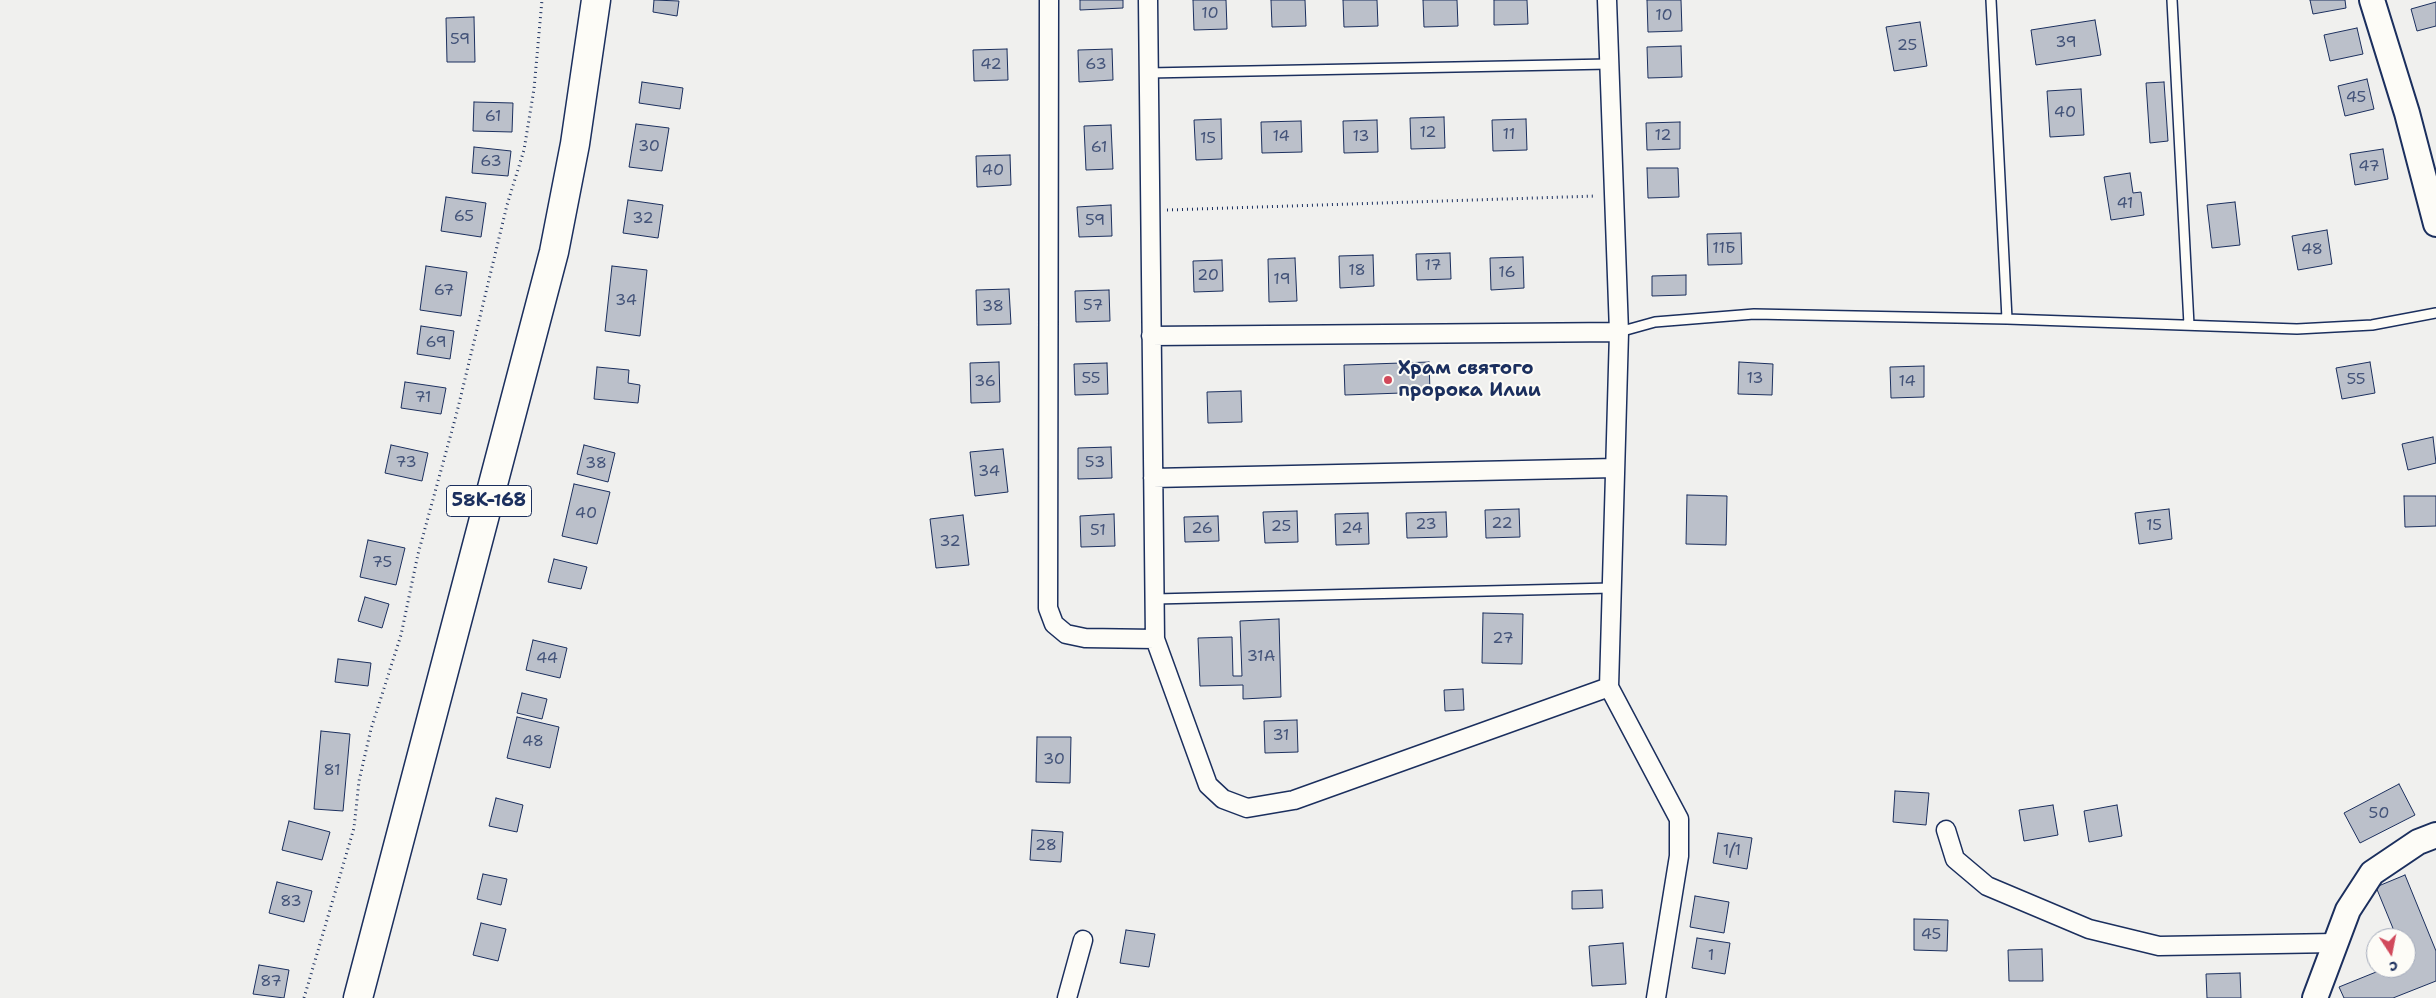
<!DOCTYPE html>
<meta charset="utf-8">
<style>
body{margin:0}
#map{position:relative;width:2436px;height:998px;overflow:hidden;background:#f0f0ee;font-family:"Shantell Sans",sans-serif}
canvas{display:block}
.north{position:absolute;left:2366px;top:928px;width:50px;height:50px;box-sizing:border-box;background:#fdfcf7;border:1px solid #a3aaba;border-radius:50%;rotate:169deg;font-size:14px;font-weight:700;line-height:20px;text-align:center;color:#1b2f5e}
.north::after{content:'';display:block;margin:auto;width:18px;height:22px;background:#d1495b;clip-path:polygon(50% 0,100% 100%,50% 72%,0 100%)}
</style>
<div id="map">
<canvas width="2436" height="998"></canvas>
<div class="north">С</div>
</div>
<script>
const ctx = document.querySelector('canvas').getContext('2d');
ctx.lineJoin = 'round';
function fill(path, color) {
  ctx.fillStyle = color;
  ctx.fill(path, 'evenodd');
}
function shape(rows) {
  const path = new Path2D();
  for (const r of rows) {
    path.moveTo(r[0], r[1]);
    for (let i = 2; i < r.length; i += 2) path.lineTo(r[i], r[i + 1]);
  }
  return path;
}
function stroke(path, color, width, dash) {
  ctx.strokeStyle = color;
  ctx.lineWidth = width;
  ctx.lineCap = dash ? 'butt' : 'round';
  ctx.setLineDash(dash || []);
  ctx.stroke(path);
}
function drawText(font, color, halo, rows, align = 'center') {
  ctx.font = font + ' "Shantell Sans",sans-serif';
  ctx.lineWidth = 4;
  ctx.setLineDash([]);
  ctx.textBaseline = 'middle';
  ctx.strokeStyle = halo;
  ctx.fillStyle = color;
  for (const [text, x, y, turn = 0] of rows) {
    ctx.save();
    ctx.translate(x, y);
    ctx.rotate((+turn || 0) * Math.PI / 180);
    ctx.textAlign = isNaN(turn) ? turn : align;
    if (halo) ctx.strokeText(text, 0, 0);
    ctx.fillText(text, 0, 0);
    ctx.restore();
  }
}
const building = shape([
 [654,0,679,1,677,16,653,12,654,0],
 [1080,0,1123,0,1123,8,1080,10,1080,0],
 [1193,0,1226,0,1227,29,1194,30,1193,0],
 [1271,0,1305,0,1306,26,1272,27,1271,0],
 [1343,0,1377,0,1378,26,1344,27,1343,0],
 [1423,0,1457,0,1458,26,1424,27,1423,0],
 [1494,0,1527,0,1528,24,1494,25,1494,0],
 [1647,0,1681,0,1682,31,1648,32,1647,0],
 [2310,0,2345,0,2346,8,2313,14,2310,0],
 [2436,2,2436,26,2417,31,2411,9,2436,2],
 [474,17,475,62,447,62,446,18,474,17],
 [2095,20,2101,55,2036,65,2031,30,2095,20],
 [1920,22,1927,66,1894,71,1886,27,1920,22],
 [2357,28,2363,54,2330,61,2324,35,2357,28],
 [1681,46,1682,77,1648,78,1647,47,1681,46],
 [1007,49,1008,80,974,81,973,50,1007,49],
 [1112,49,1113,80,1079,82,1078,50,1112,49],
 [2367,79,2374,109,2345,116,2338,86,2367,79],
 [642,82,683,88,680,109,639,103,642,82],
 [2164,82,2168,141,2150,143,2146,83,2164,82],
 [2081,89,2084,135,2050,137,2047,91,2081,89],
 [474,102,513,103,512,132,473,131,474,102],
 [1444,117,1445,148,1411,149,1410,118,1444,117],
 [1221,119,1222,159,1196,160,1194,120,1221,119],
 [1526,119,1527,150,1493,151,1492,120,1526,119],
 [1377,120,1378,152,1344,153,1343,121,1377,120],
 [1301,121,1302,152,1262,153,1261,122,1301,121],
 [1680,122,1680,149,1647,150,1646,123,1680,122],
 [636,124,669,128,662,171,629,167,636,124],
 [1111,125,1113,169,1086,170,1084,126,1111,125],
 [474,147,511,151,508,176,472,173,474,147],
 [2383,149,2388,179,2355,185,2350,154,2383,149],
 [1010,155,1011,185,977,187,976,156,1010,155],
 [1647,168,1678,168,1679,197,1648,198,1647,168],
 [2130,173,2133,193,2141,192,2144,215,2111,220,2104,177,2130,173],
 [446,197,486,203,481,237,441,231,446,197],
 [628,200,663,205,658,238,623,233,628,200],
 [2235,202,2240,245,2212,248,2207,205,2235,202],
 [1111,205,1112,236,1079,237,1077,207,1111,205],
 [2327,230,2332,264,2298,270,2292,236,2327,230],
 [1741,233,1742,264,1708,265,1707,234,1741,233],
 [1450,253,1451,279,1417,280,1416,254,1450,253],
 [1373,255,1374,286,1340,288,1339,256,1373,255],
 [1523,257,1524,288,1491,290,1490,258,1523,257],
 [1295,258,1297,301,1269,302,1268,259,1295,258],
 [1222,260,1223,291,1194,292,1193,261,1222,260],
 [426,266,467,272,461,316,420,310,426,266],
 [612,266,647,270,640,336,605,331,612,266],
 [1686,275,1686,295,1652,296,1652,276,1686,275],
 [1009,289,1011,324,977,325,976,290,1009,289],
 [1109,290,1110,321,1076,322,1075,291,1109,290],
 [421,326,454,331,450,359,417,354,421,326],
 [999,362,1000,402,971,403,970,363,999,362],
 [1429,362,1430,392,1345,395,1344,365,1429,362],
 [1739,362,1773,364,1772,395,1738,394,1739,362],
 [2370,362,2375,393,2342,399,2336,368,2370,362],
 [1107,363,1108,394,1075,395,1074,364,1107,363],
 [1924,366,1924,397,1891,398,1890,367,1924,366],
 [597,367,629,370,628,383,640,385,638,403,594,399,597,367],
 [405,382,446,388,441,414,401,408,405,382],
 [1241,391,1242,422,1208,423,1207,392,1241,391],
 [2433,437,2436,463,2408,470,2402,444,2433,437],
 [391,445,428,453,422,481,385,473,391,445],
 [584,445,615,453,608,482,577,474,584,445],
 [1111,447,1112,478,1078,479,1078,448,1111,447],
 [1003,449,1008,492,975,496,970,452,1003,449],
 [574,484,610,492,597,544,562,536,574,484],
 [1687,495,1727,496,1726,545,1686,544,1687,495],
 [2404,496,2436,496,2436,526,2405,527,2404,496],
 [1519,509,1520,537,1486,538,1485,510,1519,509],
 [2169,509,2172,539,2139,544,2135,513,2169,509],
 [1297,511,1298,542,1265,543,1263,512,1297,511],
 [1446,512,1447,537,1407,538,1406,513,1446,512],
 [1368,513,1369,544,1336,545,1335,514,1368,513],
 [1114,514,1115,546,1081,547,1080,516,1114,514],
 [963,515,969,565,936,568,930,519,963,515],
 [1218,516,1219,541,1185,542,1184,517,1218,516],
 [368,540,405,548,396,585,360,577,368,540],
 [554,559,587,567,581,589,548,582,554,559],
 [365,597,389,604,382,628,358,621,365,597],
 [1483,613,1523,614,1522,664,1482,663,1483,613],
 [1279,619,1281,697,1243,699,1243,685,1200,686,1198,638,1232,637,1233,676,1242,676,1240,621,1279,619],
 [533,640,567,648,560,678,526,670,533,640],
 [338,659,371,663,368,686,335,682,338,659],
 [1463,689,1464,710,1445,711,1444,690,1463,689],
 [522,693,547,699,542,719,517,713,522,693],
 [517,717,559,727,550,768,507,758,517,717],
 [1297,720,1298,752,1265,753,1264,721,1297,720],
 [321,731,350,734,343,811,314,809,321,731],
 [1037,737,1071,737,1070,783,1036,782,1037,737],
 [2399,784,2415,815,2360,843,2344,813,2399,784],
 [1895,791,1929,793,1926,825,1893,822,1895,791],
 [496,798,523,805,517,832,489,826,496,798],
 [2053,805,2058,835,2024,841,2019,810,2053,805],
 [2117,805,2122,836,2089,842,2084,811,2117,805],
 [289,821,330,832,322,860,282,850,289,821],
 [1032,830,1063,832,1061,862,1030,860,1032,830],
 [1718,833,1752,838,1747,869,1713,863,1718,833],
 [483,874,507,879,501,905,477,899,483,874],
 [2405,875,2436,951,2436,981,2393,998,2344,998,2339,987,2386,968,2406,968,2406,938,2397,938,2376,887,2405,875],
 [277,882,312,891,304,922,269,913,277,882],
 [1602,890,1603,908,1572,909,1572,891,1602,890],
 [1695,896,1729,902,1724,933,1690,927,1695,896],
 [1914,919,1948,920,1947,951,1914,950,1914,919],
 [481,923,506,929,498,961,473,955,481,923],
 [1126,930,1155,934,1149,967,1120,963,1126,930],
 [1697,938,1730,943,1725,974,1692,968,1697,938],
 [1623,943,1626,984,1592,986,1589,946,1623,943],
 [2042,949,2043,981,2009,981,2008,950,2042,949],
 [259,965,289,970,284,998,253,994,259,965],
 [2240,973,2241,998,2207,998,2206,974,2240,973]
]);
const path = shape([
 [1167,210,1596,196],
 [304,998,354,828,359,781,371,729,401,635,418,554,457,412,507,205,524,150,534,89,542,0]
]);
const lane = shape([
 [1991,0,2007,319],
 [2172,0,2189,325],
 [1148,73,1609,64],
 [1619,332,1655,322,1754,314,2007,319,2297,329,2372,325,2436,313],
 [1155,599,1611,588]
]);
const street = shape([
 [1049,0,1048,608,1054,624,1066,634,1085,638,1155,639],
 [1148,0,1155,639,1208,785,1223,799,1247,808,1294,800,1609,687],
 [1607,0,1619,332,1609,687,1679,819,1679,856,1656,998],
 [1151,336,1619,332],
 [1153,478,1615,468],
 [1946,830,1955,859,1987,886,2089,929,2159,946,2335,943],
 [1067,998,1083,940]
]);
const secondary = shape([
 [2372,0,2407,113,2436,224],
 [2315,998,2348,910,2372,873,2418,842,2436,835]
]);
const primary = shape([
 [358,998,554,252,575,144,596,0]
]);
const markers = [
 [1388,380,5,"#d1495b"]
];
const numberNames = [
 ["10",1210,14],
 ["10",1664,16],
 ["59",460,40],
 ["39",2066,43],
 ["25",1907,46],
 ["42",991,65],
 ["63",1096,65],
 ["45",2356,98],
 ["40",2065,113],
 ["61",493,117],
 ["12",1428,133],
 ["11",1509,135],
 ["12",1663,136],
 ["14",1281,137],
 ["13",1361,137],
 ["15",1208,139],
 ["30",649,147],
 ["61",1099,148],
 ["63",491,162],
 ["47",2369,167],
 ["40",993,171],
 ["41",2125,204],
 ["65",464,217],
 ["32",643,219],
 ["59",1095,221],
 ["11Б",1724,249],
 ["48",2312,250],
 ["17",1433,266],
 ["18",1357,271],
 ["16",1507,273],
 ["20",1208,276],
 ["19",1282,280],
 ["67",444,291],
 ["34",626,301],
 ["57",1093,306],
 ["38",993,307],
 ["69",436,343],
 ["55",1091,379],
 ["13",1755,379],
 ["55",2356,380],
 ["36",985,382],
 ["14",1907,382],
 ["71",423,398],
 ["73",406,463],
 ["53",1095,463],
 ["38",596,464],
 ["34",989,472],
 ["40",586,514],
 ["22",1502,524],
 ["23",1426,525],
 ["15",2154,526],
 ["25",1281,527],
 ["26",1202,529],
 ["24",1352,529],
 ["51",1098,531],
 ["32",950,542],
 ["75",382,563],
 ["27",1503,639],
 ["31А",1261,657],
 ["44",547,659],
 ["31",1281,736],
 ["48",533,742],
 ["30",1054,760],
 ["81",332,771],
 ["50",2379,814],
 ["28",1046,846],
 ["1/1",1732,851],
 ["83",291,902],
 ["45",1931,935],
 ["1",1711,956],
 ["87",271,982]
];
const shields = [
 [489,501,85]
];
const shieldNames = [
 ["58К-168",489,501]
];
const poiNames = [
 ["Храм святого",1398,369],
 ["пророка Илии",1398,391]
];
fill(building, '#bbc0ca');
stroke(building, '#1b2f5e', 1);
stroke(lane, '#1b2f5e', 12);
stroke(street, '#1b2f5e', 21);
stroke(secondary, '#1b2f5e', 28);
stroke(primary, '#1b2f5e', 31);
stroke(path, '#1b2f5e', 3, [1, 4]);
stroke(lane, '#fdfcf7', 9);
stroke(street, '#fdfcf7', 18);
stroke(secondary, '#fdfcf7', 24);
stroke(primary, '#fdfcf7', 28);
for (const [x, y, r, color] of markers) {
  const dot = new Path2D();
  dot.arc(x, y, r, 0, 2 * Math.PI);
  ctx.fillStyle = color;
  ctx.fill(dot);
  stroke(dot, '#fdfcf7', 2);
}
drawText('16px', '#435379', null, numberNames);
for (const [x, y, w] of shields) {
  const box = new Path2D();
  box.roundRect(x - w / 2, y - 15.5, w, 31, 4);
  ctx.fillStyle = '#fdfcf7';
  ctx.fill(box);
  stroke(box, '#1b2f5e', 1);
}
drawText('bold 18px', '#1b2f5e', null, shieldNames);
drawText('bold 19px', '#1b2f5e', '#fdfcf7', poiNames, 'left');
</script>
